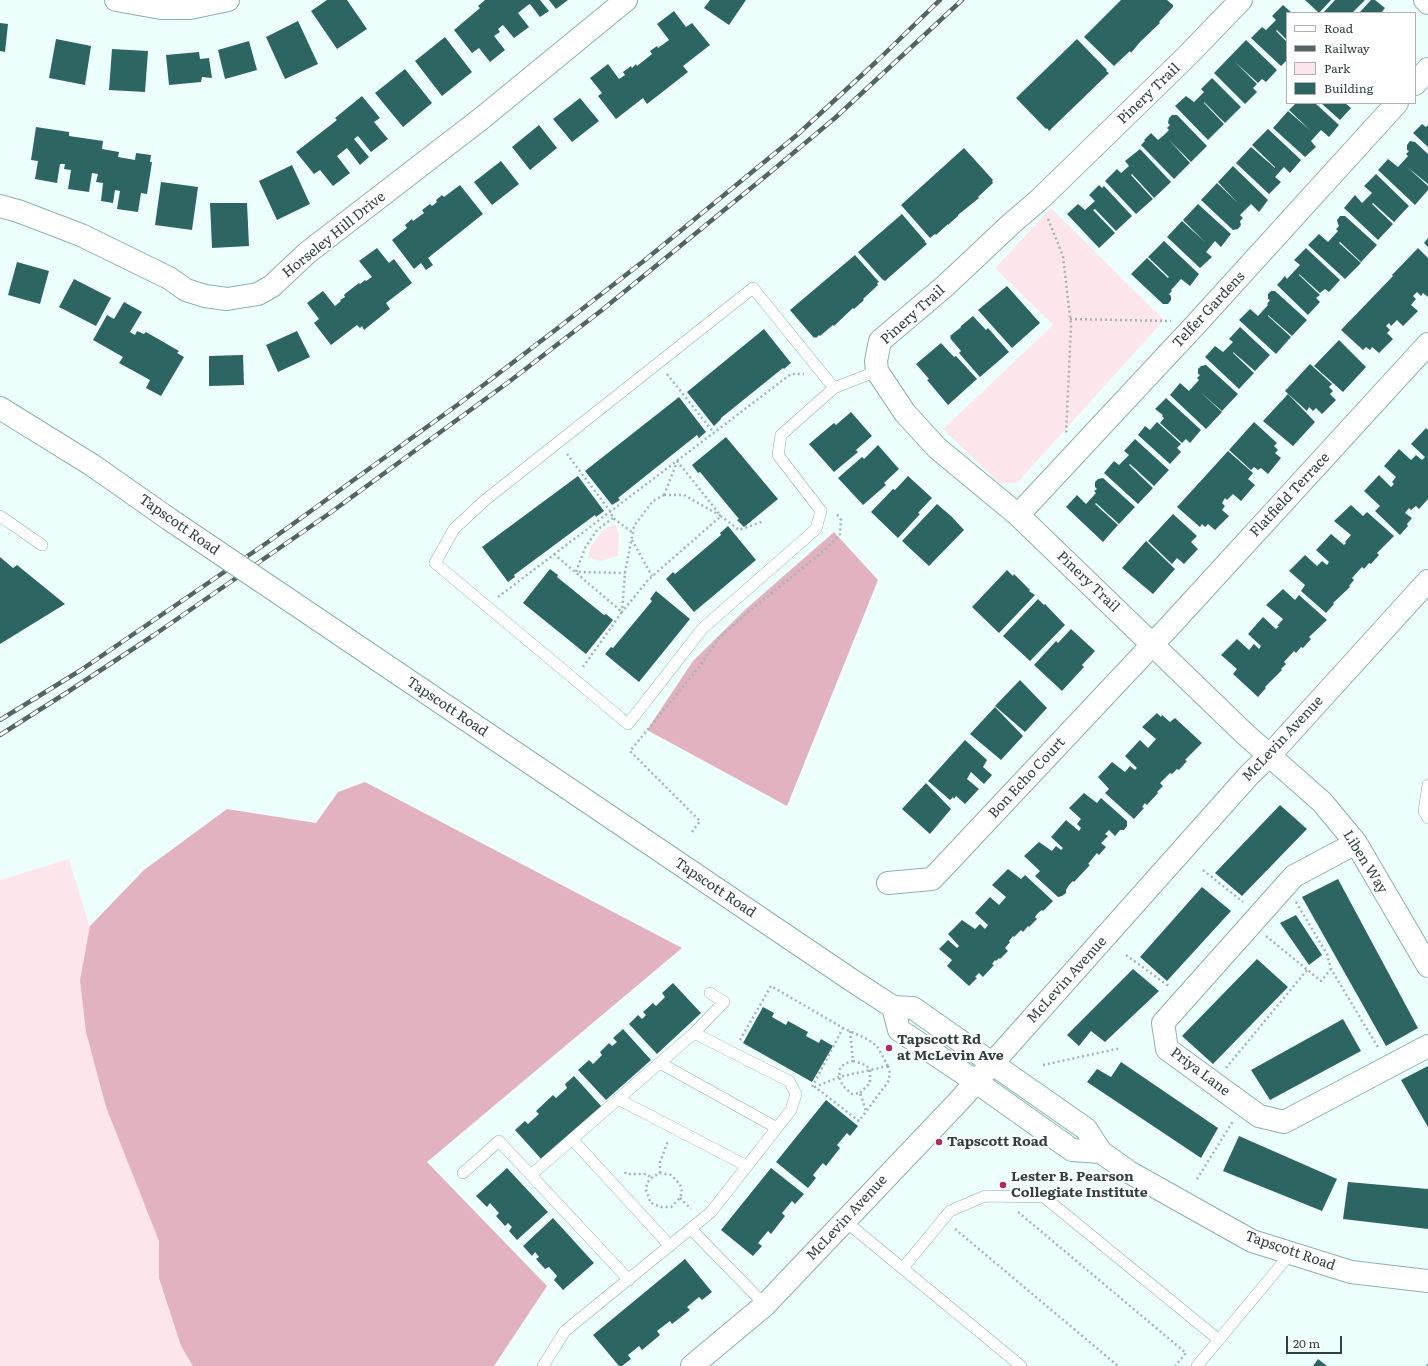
<!DOCTYPE html>
<style>
body{margin:0}
#map{position:relative;width:1428px;height:1366px;overflow:hidden;background:#edfffd;font-family:Literata,serif}
canvas{display:block}
.legend{position:absolute;left:1286px;top:12px;width:130px;height:92px;box-sizing:border-box;background:#fff;border:1px solid #acb3b2;margin:0;padding:5px 7px;list-style:none;font-size:12px;color:#2f403f}
.legend li{display:flex;align-items:center;gap:8px;height:20px}
.legend b{width:20px;border:1px solid #acb3b2}
.scale{position:absolute;left:1286px;top:1336px;width:56px;height:18px;box-sizing:border-box;border:2px solid #2f403f;border-top:0;padding-left:5px;font-size:12px;line-height:14px;white-space:nowrap;color:#2f403f;-webkit-text-stroke:3px #fff;paint-order:stroke}
</style>
<div id="map">
<canvas width="1428" height="1366"></canvas>
<ul class="legend">
<li><b style="height:5px;background:#fff"></b>Road</li>
<li><b style="height:5px;background:#536463"></b>Railway</li>
<li><b style="height:11px;background:#fce6ec"></b>Park</li>
<li><b style="height:11px;background:#2c6562"></b>Building</li>
</ul>
<div class="scale">20 m</div>
</div>
<script>
const ctx = document.querySelector('canvas').getContext('2d');
ctx.lineJoin = 'round';
function fill(path, color) {
  ctx.fillStyle = color;
  ctx.fill(path, 'evenodd');
}
function shape(rows) {
  const path = new Path2D();
  for (const r of rows) {
    path.moveTo(r[0], r[1]);
    for (let i = 2; i < r.length; i += 2) path.lineTo(r[i], r[i + 1]);
  }
  return path;
}
function stroke(path, color, width, dash) {
  ctx.strokeStyle = color;
  ctx.lineWidth = width;
  ctx.lineCap = dash ? 'butt' : 'round';
  ctx.setLineDash(dash || []);
  ctx.stroke(path);
}
function drawText(font, color, halo, rows, align = 'center') {
  ctx.font = font + ' Literata,serif';
  ctx.lineWidth = 4;
  ctx.setLineDash([]);
  ctx.textBaseline = 'middle';
  ctx.strokeStyle = halo;
  ctx.fillStyle = color;
  for (const [text, x, y, turn = 0] of rows) {
    ctx.save();
    ctx.translate(x, y);
    ctx.rotate((+turn || 0) * Math.PI / 180);
    ctx.textAlign = isNaN(turn) ? turn : align;
    if (halo) ctx.strokeText(text, 0, 0);
    ctx.fillText(text, 0, 0);
    ctx.restore();
  }
}
const green = shape([
 [1051,208,1164,320,1017,483,999,483,943,429,1053,325,995,268],
 [615,523,619,535,618,556,600,561,588,557,591,546,602,531],
 [69,859,223,1366,0,1366,0,880]
]);
const forest = shape([
 [834,532,878,580,787,806,647,730,693,661,747,608],
 [365,782,682,948,427,1162,547,1286,494,1366,193,1366,181,1346,159,1278,159,1241,106,1107,86,1032,80,980,90,926,144,870,227,809,316,823,338,792]
]);
const building = shape([
 [327,0,347,0,367,29,337,49,311,11],
 [485,0,540,0,549,11,540,17,530,4,528,5,518,13,529,27,514,38,503,25,498,29,500,32,494,36,505,50,490,62,479,48,472,53,454,30,480,8,478,6],
 [549,0,568,0,556,9],
 [710,0,746,0,729,25,704,8],
 [1121,0,1167,0,1173,5,1173,7,1159,22,1160,23,1140,42,1131,53,1130,51,1114,66,1113,65,1084,37],
 [1305,0,1331,0,1319,13],
 [1335,0,1365,0,1352,13,1323,13],
 [1371,0,1375,0,1385,8,1381,13,1359,13],
 [1283,5,1292,13,1287,13,1287,40,1277,30,1276,31,1287,42,1287,60,1281,66,1251,38,1262,27,1266,30,1276,20,1272,16],
 [674,11,686,27,692,23,710,45,683,66,688,72,647,104,643,98,616,119,598,96,602,93,590,78,608,64,619,79,625,75,623,72,631,66,632,68,636,64,637,66,652,54,650,51,657,46,658,48,669,40,657,24],
 [298,21,318,64,285,79,266,37],
 [0,23,8,24,5,52,0,51],
 [445,37,472,72,442,96,415,61],
 [56,39,91,46,85,85,49,78],
 [1077,39,1107,70,1106,71,1109,73,1049,131,1047,128,1046,129,1016,98],
 [1246,40,1277,70,1266,82,1262,79,1258,83,1234,61,1257,84,1253,88,1257,92,1245,104,1214,73],
 [249,41,257,70,225,79,218,50],
 [112,49,148,51,145,92,109,90],
 [199,52,200,59,209,58,212,78,202,77,201,82,169,85,166,55],
 [405,69,432,103,403,127,375,93],
 [1212,78,1241,107,1225,123,1204,102,1204,103,1224,124,1208,140,1175,106,1186,96,1194,102,1204,92,1201,89],
 [362,96,380,118,374,122,388,139,371,152,358,136,354,139,369,157,360,165,347,148,337,156,350,173,333,186,320,170,314,174,296,152,337,120,335,118],
 [580,98,599,121,572,142,553,119],
 [1296,103,1315,103,1339,125,1329,137,1321,130,1311,141,1316,147,1305,157,1273,128,1288,111,1311,131,1289,110],
 [1321,103,1345,103,1351,108,1340,120],
 [1172,115,1177,115,1207,146,1191,162,1169,140,1190,163,1174,179,1141,145,1145,141,1144,140,1151,133,1158,140,1164,135,1169,130,1167,128,1170,125,1168,123,1169,118],
 [1422,124,1426,127,1428,125,1428,147,1413,133],
 [539,125,557,148,530,170,512,147],
 [36,127,69,132,69,136,103,141,102,149,119,152,118,157,135,160,136,153,151,155,150,162,152,162,147,194,141,193,138,212,117,209,120,191,115,190,113,203,101,201,103,183,96,182,98,174,92,173,89,192,68,189,71,170,64,169,65,164,60,164,57,183,35,179,38,161,31,160],
 [1268,129,1301,160,1290,173,1284,167,1275,177,1281,182,1269,194,1236,163,1251,147,1275,168,1275,167,1252,145],
 [1410,141,1415,142,1428,154,1428,184,1407,167,1428,186,1428,190,1415,205,1378,170,1388,159,1398,167,1408,156,1406,154,1409,151,1407,150,1407,145],
 [964,148,993,180,992,181,993,183,978,197,979,198,958,215,958,216,948,225,948,224,936,235,935,234,930,238,901,205],
 [1140,149,1171,182,1154,198,1132,174,1131,175,1153,199,1136,214,1105,181,1117,169,1121,173,1129,166,1125,161],
 [501,161,519,184,492,205,474,182],
 [292,165,310,204,277,220,259,181],
 [1233,166,1268,200,1259,212,1251,204,1240,215,1243,218,1240,221,1241,225,1238,229,1233,230,1201,200,1217,183,1238,203,1218,182],
 [1376,174,1409,206,1394,222,1373,203,1372,204,1393,224,1378,240,1344,208,1355,195,1362,203,1372,193,1364,186],
 [161,182,198,187,192,230,155,225],
 [460,185,483,214,428,258,433,265,426,270,421,263,414,269,392,240,407,228,405,225,412,219,413,221,424,213,422,210,430,204,432,206,437,202,436,200,442,195,444,197],
 [1099,185,1102,188,1104,186,1132,216,1116,231,1095,209,1093,210,1115,233,1099,248,1067,214,1078,204,1085,210,1095,201,1089,195],
 [210,203,247,203,249,246,212,248],
 [1198,204,1231,234,1221,247,1215,241,1206,252,1212,257,1200,268,1167,237,1182,221,1205,242,1183,220],
 [902,214,925,241,925,242,927,244,885,281,882,279,858,252],
 [1340,216,1345,216,1377,245,1361,262,1340,242,1339,243,1361,263,1345,279,1308,245,1319,234,1328,242,1338,231,1336,229,1339,226,1338,224,1337,220],
 [1428,238,1428,247,1424,243],
 [1164,241,1199,274,1190,286,1181,279,1171,290,1172,291,1169,294,1171,296,1171,300,1168,304,1163,304,1131,274,1147,258,1168,278,1169,277,1148,257],
 [377,248,389,263,394,259,412,283,386,303,390,309,364,330,362,326,360,328,357,325,331,345,314,323,319,319,307,303,323,291,335,306,341,301,340,300,345,297,344,295,346,293,359,283,360,284,365,280,366,281,372,277,359,261],
 [1306,248,1340,280,1329,292,1325,289,1320,293,1299,274,1299,275,1320,295,1316,298,1320,302,1308,315,1277,285,1285,276,1287,279,1300,265,1294,260],
 [1418,248,1428,258,1428,297,1423,293,1421,296,1417,292,1413,296,1416,299,1411,305,1418,311,1403,326,1397,320,1391,326,1389,323,1386,326,1390,330,1387,333,1393,339,1379,353,1372,347,1370,350,1366,347,1363,350,1341,330,1393,276,1392,275],
 [855,255,879,282,877,283,878,285,863,299,864,300,854,309,853,308,834,326,833,325,820,336,819,335,816,338,815,337,814,338,790,310],
 [17,262,49,271,40,304,8,295],
 [74,279,111,298,96,326,59,307],
 [1007,286,1040,323,1012,348,978,310],
 [1271,291,1275,291,1307,320,1292,336,1268,315,1268,316,1291,337,1276,354,1239,320,1250,309,1258,316,1268,305,1267,304,1270,300,1268,299,1268,294],
 [124,302,142,312,130,332,135,335,137,331,144,334,146,332,179,351,177,353,184,357,161,396,146,388,150,380,119,363,123,357,93,340,107,315,114,319],
 [973,316,986,330,988,328,1009,352,980,377,959,353,961,351,950,338,951,337,950,336,960,328,960,329,961,326],
 [1240,327,1270,355,1255,371,1233,352,1233,353,1254,373,1239,389,1205,357,1215,346,1223,352,1233,342,1229,339],
 [764,329,791,363,784,369,783,368,721,418,721,419,714,426,687,392],
 [297,331,310,357,278,372,266,345],
 [1339,340,1366,367,1343,392,1314,366],
 [941,343,954,357,956,356,977,379,948,405,927,380,929,379,916,364],
 [241,355,243,355,244,385,209,386,209,356],
 [1310,364,1332,384,1329,387,1333,391,1330,394,1336,400,1322,414,1316,408,1313,411,1309,407,1307,411,1285,391],
 [1206,365,1238,394,1222,411,1199,391,1222,412,1206,429,1170,395,1180,383,1189,391,1199,380,1197,378,1200,375,1198,374,1198,369,1201,366],
 [1288,394,1315,422,1293,446,1263,421],
 [679,397,706,432,699,438,697,435,618,498,620,500,612,505,585,471],
 [1166,398,1201,430,1190,443,1186,439,1182,443,1160,423,1164,418,1162,416,1163,415,1155,409],
 [851,412,872,436,856,450,858,452,834,472,809,444,834,423,836,425],
 [1157,422,1181,444,1177,448,1181,452,1170,464,1138,435,1145,426,1150,430],
 [1254,422,1277,443,1274,446,1278,450,1275,453,1281,458,1268,474,1261,468,1258,470,1254,467,1251,470,1229,450],
 [1426,428,1428,430,1428,499,1419,509,1416,506,1411,510,1409,508,1405,513,1412,518,1407,524,1408,526,1400,535,1375,511,1380,506,1364,491,1379,475,1391,487,1394,484,1392,482,1396,477,1384,466,1399,449,1411,460,1416,455,1422,460,1425,457,1411,444],
 [726,437,778,499,744,527,737,520,739,519,700,472,698,473,692,465],
 [1135,439,1169,470,1154,486,1130,464,1129,465,1153,488,1138,504,1104,473,1114,461,1119,465,1129,455,1124,451],
 [878,445,899,469,884,483,886,485,863,505,838,478,862,457,864,459],
 [1228,451,1253,473,1248,479,1255,485,1241,501,1233,494,1227,500,1225,498,1222,503,1225,506,1222,510,1229,516,1215,530,1208,524,1205,527,1202,524,1200,527,1177,507],
 [578,476,604,511,596,517,595,515,514,575,515,577,508,582,482,547],
 [908,476,932,498,918,513,920,514,898,538,871,512,893,489,895,490],
 [1103,478,1135,507,1119,524,1096,503,1095,504,1118,525,1103,542,1066,507,1077,495,1086,504,1096,493,1094,491,1097,489,1095,487,1095,482,1098,479],
 [937,504,951,516,964,530,929,566,902,541],
 [1351,505,1363,516,1367,512,1394,536,1377,553,1379,555,1371,564,1369,563,1364,569,1362,567,1352,578,1354,580,1349,586,1350,587,1333,603,1334,604,1326,613,1301,591,1305,585,1289,571,1305,555,1317,566,1322,561,1327,565,1329,562,1316,550,1331,534,1344,545,1346,543,1345,542,1351,535,1334,521],
 [1173,514,1197,536,1191,542,1198,549,1184,564,1177,558,1172,564,1148,541],
 [728,526,756,560,694,612,666,579,673,572,675,574,721,535,720,533],
 [1146,541,1175,569,1153,594,1122,568],
 [0,557,13,568,17,565,65,604,0,644],
 [550,569,558,575,557,577,604,615,606,614,613,620,586,654,523,603],
 [1007,570,1013,576,1014,574,1030,590,1029,591,1035,595,999,633,972,607],
 [1283,589,1295,600,1299,595,1327,620,1309,637,1311,639,1303,648,1301,647,1296,653,1294,651,1284,662,1286,664,1281,669,1282,670,1265,687,1266,688,1258,697,1233,674,1237,669,1221,655,1237,639,1249,650,1254,644,1259,649,1261,646,1248,634,1263,617,1276,629,1279,626,1277,626,1283,619,1266,605],
 [656,591,690,619,639,682,605,654,611,647,613,648,652,601,650,599],
 [1038,599,1044,605,1045,604,1065,625,1030,661,1003,636],
 [1071,629,1095,651,1082,665,1084,667,1062,691,1034,665,1056,641,1058,643],
 [1020,680,1047,708,1025,732,995,706],
 [995,707,1023,736,1001,760,970,734],
 [1157,713,1161,717,1162,715,1170,722,1175,718,1202,743,1185,760,1187,761,1179,770,1177,769,1172,774,1170,773,1160,783,1163,786,1157,792,1158,793,1147,805,1145,803,1142,807,1144,808,1134,819,1105,793,1109,789,1098,777,1112,762,1125,772,1130,766,1135,770,1137,768,1125,756,1140,740,1148,748,1156,739,1142,727],
 [965,740,987,760,983,767,992,775,984,784,971,772,967,779,979,789,965,804,956,796,954,799,953,797,950,800,928,781],
 [926,783,951,809,930,834,902,809],
 [1084,793,1097,803,1101,798,1127,821,1127,826,1124,830,1120,830,1115,836,1109,830,1105,834,1108,836,1101,843,1106,847,1099,855,1097,853,1088,864,1090,865,1074,882,1073,881,1069,885,1066,890,1066,893,1062,896,1058,897,1035,876,1040,871,1024,856,1039,842,1052,851,1056,846,1061,850,1063,848,1051,837,1066,820,1079,831,1081,828,1077,824,1081,819,1069,808],
 [1280,805,1307,829,1242,896,1215,873],
 [1008,869,1021,879,1025,875,1053,901,1043,911,1042,910,1038,913,1035,917,1037,919,1029,927,1028,926,1023,932,1021,930,1014,937,1013,936,1009,941,1010,942,1005,948,1008,951,1000,959,999,958,996,961,995,960,992,964,994,965,983,977,979,973,975,977,977,978,969,986,947,966,952,960,939,949,948,940,957,948,959,946,948,934,962,920,975,929,980,924,985,929,988,925,975,913,990,897,999,905,1006,897,992,885],
 [1338,879,1418,1028,1386,1046,1302,897],
 [1202,887,1231,911,1167,981,1140,957],
 [1296,915,1322,955,1309,965,1280,923],
 [1257,959,1288,987,1213,1064,1182,1036],
 [1133,969,1159,991,1105,1042,1091,1031,1079,1046,1067,1035],
 [673,983,701,1013,657,1054,629,1024,638,1015,642,1019,646,1015,643,1012,653,1003,656,1006,665,997,662,993],
 [763,1007,774,1013,772,1017,786,1025,788,1021,808,1032,806,1036,819,1043,821,1039,833,1046,812,1082,743,1043],
 [1343,1019,1361,1051,1270,1100,1251,1070],
 [623,1029,651,1060,606,1100,578,1070,589,1060,593,1064,602,1055,600,1052,609,1043,612,1046,617,1042,613,1038],
 [1121,1062,1218,1128,1201,1158,1087,1082,1097,1069,1111,1077],
 [1428,1066,1428,1127,1401,1080],
 [574,1076,602,1107,543,1161,515,1130,525,1121,528,1124,539,1114,536,1111,553,1095,556,1098,567,1088,565,1084],
 [826,1100,858,1126,850,1136,847,1133,837,1145,840,1148,826,1166,823,1163,813,1175,816,1178,808,1188,776,1162],
 [1239,1136,1337,1179,1322,1211,1223,1171],
 [507,1168,548,1212,517,1240,509,1231,512,1227,508,1223,505,1226,496,1216,499,1213,490,1203,487,1207,476,1196],
 [771,1168,804,1194,795,1204,792,1201,782,1213,785,1216,771,1234,768,1231,758,1243,762,1246,753,1256,721,1230],
 [1348,1182,1428,1189,1428,1229,1343,1219],
 [553,1218,594,1263,563,1290,554,1280,557,1276,549,1267,545,1269,536,1259,539,1257,535,1252,532,1256,523,1246],
 [685,1259,712,1292,702,1300,699,1297,687,1307,690,1310,672,1324,670,1321,657,1331,660,1335,642,1350,639,1346,628,1355,631,1359,622,1366,619,1366,593,1335],
 [1318,1359,1327,1366,1313,1366]
]);
const path = shape([
 [1048,219,1063,256,1071,326,1066,434],
 [1070,319,1171,321],
 [667,374,714,433],
 [567,454,610,511,613,518,633,533],
 [677,461,721,516,739,530,764,521],
 [664,495,684,495,721,516,648,580,622,612,625,573,634,526,653,501,664,495],
 [664,495,677,462],
 [613,518,597,530,585,548,576,572,625,573],
 [632,540,652,576],
 [554,554,622,612,583,667],
 [498,597,791,374,804,374],
 [692,832,700,821,630,751,700,666,718,639,747,613,827,548,840,534,841,520,836,513],
 [1203,870,1243,902],
 [1296,902,1327,954,1331,969,1379,1049],
 [1266,936,1321,981,1331,969],
 [1126,955,1170,987],
 [850,1031,853,1061,844,1064,840,1069,839,1077,843,1086,852,1094,860,1093,866,1111],
 [740,1040,771,986,843,1028,867,1039,877,1046,888,1066],
 [853,1061,866,1065,870,1070,870,1083,860,1093],
 [1043,1065,1121,1048],
 [888,1066,890,1073,888,1082,859,1121,815,1087,839,1077,888,1066],
 [1226,1068,1307,970],
 [812,1087,843,1028],
 [625,1172,626,1174,647,1174,651,1178],
 [660,1173,660,1162,668,1141],
 [1197,1179,1233,1121],
 [680,1198,691,1209],
 [650,1201,646,1190,647,1183,651,1178,660,1173,671,1175,680,1184,682,1192,680,1198,671,1207,661,1207,651,1203],
 [1018,1212,1186,1353,1175,1366],
 [955,1229,1118,1366],
 [1427,1366,1428,1363]
]);
const lane = shape([
 [834,388,753,288,484,501,454,529,435,563,628,724,703,628,816,529,821,511,778,455,781,435,834,388,877,371],
 [0,516,42,545],
 [1428,785,1424,811,1428,818],
 [660,1063,777,1128],
 [618,1099,747,1166],
 [572,1139,670,1246],
 [463,1173,499,1141,629,1280],
 [531,1175,694,1033,724,1002,710,993],
 [845,1221,1021,1366],
 [691,1229,765,1305],
 [903,1268,950,1211,985,1196,1044,1197,1219,1340],
 [543,1366,565,1331,711,1212,791,1110,796,1094,789,1081,694,1033],
 [1197,1366,1291,1253]
]);
const street = shape([
 [116,0,161,8,190,8,228,0],
 [1241,0,1186,57,1040,199,1012,223,945,286,880,341,876,361,877,371,905,413,937,448,1018,515,1245,734,1322,802,1356,843,1428,966],
 [1425,0,1428,3],
 [1415,84,1428,69],
 [0,206,18,211,81,235,169,278,186,290,205,296,227,299,258,294,272,286,307,253,482,118,626,0],
 [1018,515,1198,322,1397,103],
 [1356,843,1294,876,1163,1023,1167,1049,1259,1116,1284,1122,1428,1046],
 [888,883,932,879,1168,628,1428,344]
]);
const secondary = shape([
 [0,408,92,465,169,519],
 [338,633,853,981,893,1007,913,1008,1086,1129,1101,1152,1129,1172,1252,1241,1351,1272,1428,1281],
 [893,1007,899,1030,975,1081,1072,1150,1101,1152],
 [692,1366,765,1305,958,1102,1250,774,1269,756,1428,581]
]);
const rail = shape([
 [0,720,81,670,268,542,460,403,554,331,645,260,797,135,876,62,940,0],
 [0,735,66,693,154,635,330,513,510,381,602,310,767,175,835,118,962,0]
]);
const secondaryBridge = shape([
 [169,519,338,633]
]);
const markers = [
 [889,1048,4,"#b22968"],
 [939,1142,4,"#b22968"],
 [1003,1185,4,"#b22968"]
];
const streetNames = [
 ["Pinery Trail",1149,94,-44],
 ["Horseley Hill Drive",334,235,-39],
 ["Telfer Gardens",1209,310,-47],
 ["Pinery Trail",913,315,-42],
 ["Flatfield Terrace",1290,495,-47],
 ["Tapscott Road",179,525,35],
 ["Pinery Trail",1088,582,44],
 ["Tapscott Road",447,707,34],
 ["McLevin Avenue",1283,739,-47],
 ["Bon Echo Court",1027,778,-47],
 ["Liben Way",1365,862,58],
 ["Tapscott Road",715,888,34],
 ["McLevin Avenue",1067,980,-48],
 ["Priya Lane",1200,1072,37],
 ["McLevin Avenue",847,1218,-47],
 ["Tapscott Road",1290,1251,19]
];
const poiNames = [
 ["Tapscott Rd",897,1040],
 ["at McLevin Ave",897,1056],
 ["Tapscott Road",947,1142],
 ["Lester B. Pearson",1011,1177],
 ["Collegiate Institute",1011,1193]
];
fill(green, '#fce6ec');
fill(forest, '#e3b2c1');
fill(building, '#2c6562');
stroke(lane, '#88b2af', 12);
stroke(street, '#88b2af', 24);
stroke(secondary, '#88b2af', 24);
stroke(path, '#a3b5b3', 2.5, [2, 3]);
stroke(lane, '#fff', 11);
stroke(street, '#fff', 22);
stroke(secondary, '#fff', 22);
stroke(rail, '#536463', 4.5);
stroke(rail, '#fff', 3, [9]);
stroke(secondaryBridge, '#88b2af', 24, []);
stroke(secondaryBridge, '#fff', 22);
for (const [x, y, r, color] of markers) {
  const dot = new Path2D();
  dot.arc(x, y, r, 0, 2 * Math.PI);
  ctx.fillStyle = color;
  ctx.fill(dot);
  stroke(dot, '#fff', 1.5);
}
drawText('14px', '#2f403f', '#fff', streetNames);
drawText('bold 14px', '#2f403f', '#fff', poiNames, 'left');
</script>
